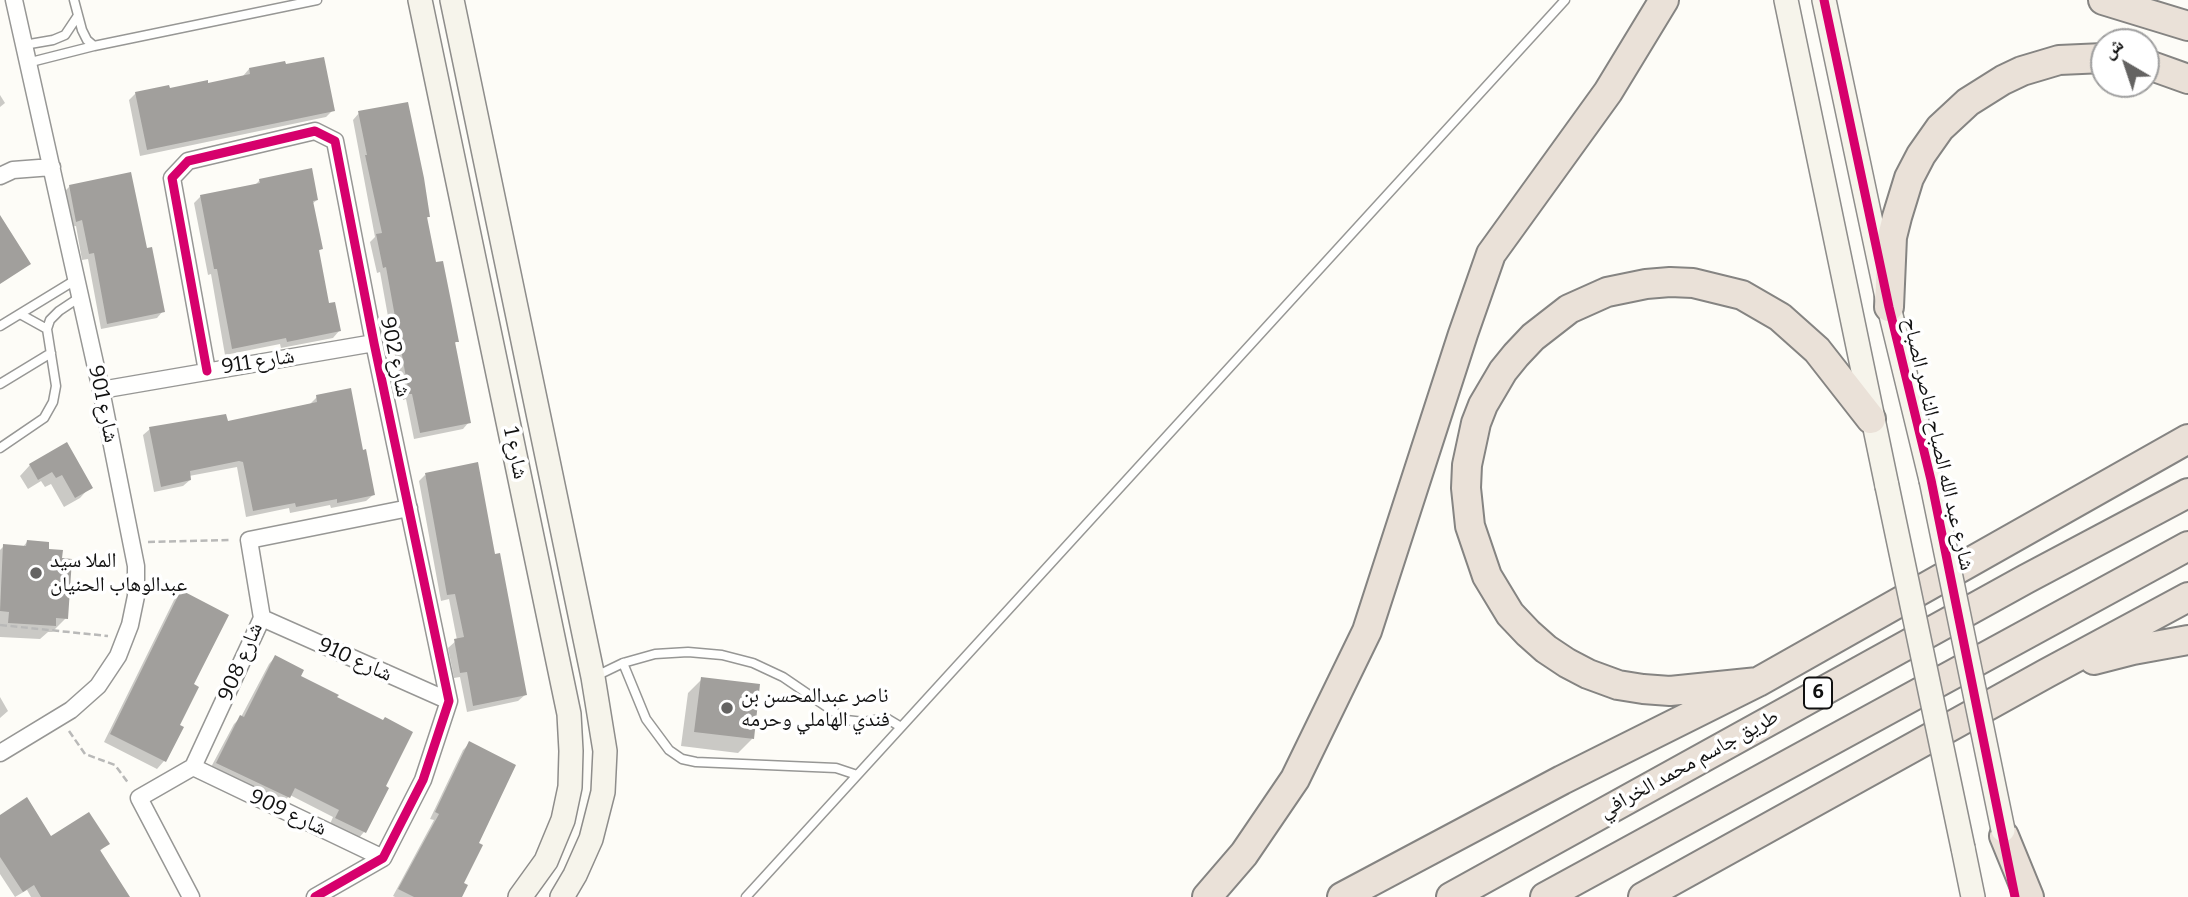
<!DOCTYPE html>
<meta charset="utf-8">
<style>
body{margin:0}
#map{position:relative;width:2188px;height:897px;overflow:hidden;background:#fdfcf7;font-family:Bitter,"Noto Naskh Arabic",serif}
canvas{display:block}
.north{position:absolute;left:2090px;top:28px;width:70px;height:70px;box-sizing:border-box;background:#fff;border:2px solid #a0a0a0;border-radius:50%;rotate:321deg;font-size:19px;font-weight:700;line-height:28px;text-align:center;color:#111}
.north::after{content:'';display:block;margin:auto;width:24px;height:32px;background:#646362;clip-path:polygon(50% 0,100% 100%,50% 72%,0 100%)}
</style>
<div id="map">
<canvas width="2188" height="897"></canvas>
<div class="north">ش</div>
</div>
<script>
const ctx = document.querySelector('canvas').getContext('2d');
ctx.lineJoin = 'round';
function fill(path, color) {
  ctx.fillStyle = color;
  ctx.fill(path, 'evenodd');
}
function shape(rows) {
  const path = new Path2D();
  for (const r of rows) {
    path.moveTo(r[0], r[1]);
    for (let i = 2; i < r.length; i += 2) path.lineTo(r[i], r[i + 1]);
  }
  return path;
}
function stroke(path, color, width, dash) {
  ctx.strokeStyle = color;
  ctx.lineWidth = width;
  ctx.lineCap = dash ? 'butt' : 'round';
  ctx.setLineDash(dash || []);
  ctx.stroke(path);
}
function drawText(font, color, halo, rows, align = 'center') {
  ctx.font = font + ' Bitter,"Noto Naskh Arabic",serif';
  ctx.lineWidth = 7;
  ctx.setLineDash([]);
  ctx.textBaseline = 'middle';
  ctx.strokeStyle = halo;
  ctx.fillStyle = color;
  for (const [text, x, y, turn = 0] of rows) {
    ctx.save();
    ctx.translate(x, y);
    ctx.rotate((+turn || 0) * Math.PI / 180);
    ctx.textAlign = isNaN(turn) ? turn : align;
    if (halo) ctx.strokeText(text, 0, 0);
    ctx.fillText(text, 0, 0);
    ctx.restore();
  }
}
const shadow = shape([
 [249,69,333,110,326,117,140,156,129,100,136,93,207,85,243,76],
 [0,95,5,103,0,107],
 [359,113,429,216,426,219,435,264,457,341,454,344,469,422,463,429,414,439,406,399,403,400,380,272,377,273,370,242,375,237,353,120],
 [260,180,317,200,312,204,321,249,317,252,328,305,339,331,333,338,281,348,280,344,225,355,211,274,208,275,194,203,201,196,254,186],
 [70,186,146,250,163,311,157,318,101,329,88,259,82,260,76,226,70,227,63,193],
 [317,397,373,495,366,501,331,508,330,505,290,513,289,508,246,517,237,467,189,476,190,480,183,486,154,492,143,435,150,429,226,423,310,404],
 [66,445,90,487,80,498,64,507,51,484,45,487,41,481,28,489,20,476,30,465],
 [425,475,493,556,525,695,518,701,467,712,460,677,454,678,448,648,457,640,449,599,441,601,419,481],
 [27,542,66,618,52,632,48,632,40,639,0,637,0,550,4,546,22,548],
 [181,592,191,685,164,761,157,769,104,742,174,600],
 [275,657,298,677,364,832,358,839,330,824,333,817,290,795,282,804,210,769,234,724,241,717,269,664],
 [702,679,752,739,738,753,681,746,688,693],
 [0,697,8,711,0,718],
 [469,744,477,844,461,883,460,897,395,897,393,896,434,820,430,819,463,750],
 [0,817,51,838,107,844,99,852,128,897,31,897,27,890,15,897,0,874]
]);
const building = shape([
 [324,57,335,111,147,150,135,92,169,85,170,88,208,80,208,83,250,74,249,68,285,61,286,64],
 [408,102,424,178,430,217,427,217,436,262,443,261,452,306,459,342,455,342,471,423,420,433,412,394,409,394,386,267,383,268,376,234,382,233,365,155,367,155,358,111],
 [312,168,318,200,313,201,323,249,319,250,329,303,335,302,341,331,287,342,286,338,232,349,217,269,214,269,200,195,260,183,259,179],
 [131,172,147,248,152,247,165,312,107,324,94,253,89,254,82,220,76,222,69,185],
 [0,215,31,264,0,284],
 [351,388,363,450,366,449,375,495,337,503,337,499,296,507,295,503,253,511,243,462,239,461,190,471,191,480,161,487,149,427,226,414,228,421,317,402,316,395],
 [67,442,93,488,75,498,62,475,56,478,52,472,38,480,29,464],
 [478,462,495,554,500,553,527,695,473,706,467,672,460,673,454,639,464,637,455,594,447,595,425,473],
 [27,540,49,542,49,549,63,550,62,558,72,559,68,619,56,618,56,626,8,623,9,612,0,611,3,544,26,546],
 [181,590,229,615,194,684,199,687,180,725,184,727,166,762,110,734],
 [275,655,304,670,301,676,339,695,337,697,383,720,385,717,413,732,386,786,389,788,366,833,335,818,339,810,295,788,290,798,216,763,240,715,244,717],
 [701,677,760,684,754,739,694,732],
 [469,741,516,765,479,843,483,845,464,883,468,885,462,897,414,897,398,889,439,814,435,812],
 [27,797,51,836,89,812,110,844,100,850,130,897,41,897,34,885,23,892,0,857,0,815]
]);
const path = shape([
 [148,542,232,540],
 [0,625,108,636],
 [69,731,85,754,115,765,129,784]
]);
const lane = shape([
 [74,0,82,30,87,40,94,46],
 [24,45,53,40,65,35,77,17],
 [27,63,94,46,317,0],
 [20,314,47,329],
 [0,326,77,279],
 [0,384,51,353],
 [0,448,44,418,53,402,56,386,47,329,50,320,59,311,80,297],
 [623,663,646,719,669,750,682,759,696,762,836,768,857,775],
 [594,677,623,663,655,654,688,652,722,655,753,663,783,677,846,720,864,722,886,718,901,727],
 [746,897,1565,0]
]);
const street = shape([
 [0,176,13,170,52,167],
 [207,371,172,178,188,161,315,131,335,141,374,343,449,701,423,780,383,858,315,897],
 [101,390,374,343],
 [262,618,449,701],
 [0,753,71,710,98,686,118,656,130,625,136,596,136,566,101,390,14,0],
 [193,767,383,858],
 [191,897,139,798,193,767,262,618,249,540,409,508]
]);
const secondary = shape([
 [420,0,569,714,571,751,570,787,563,820,546,861,520,897],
 [452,0,593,677,605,751,603,792,591,839,575,875,562,897],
 [1786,0,1887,486],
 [1824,0,1889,307,1931,480],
 [1963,848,1973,897]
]);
const highway = shape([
 [2103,0,2188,26],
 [2146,64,2188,79],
 [1889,307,1892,237,1897,217,1909,178,1921,155,1940,128,1968,102,2003,80,2022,71,2059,60,2104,58],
 [2094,660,2133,650,2188,640],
 [1758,682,1670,691,1643,689,1618,685,1588,674,1567,663,1546,649,1528,633,1510,614,1487,576,1470,526,1466,488,1467,465,1476,423,1483,405,1503,371,1516,355,1533,337,1569,309,1607,292,1646,284,1670,282,1693,283,1742,295,1780,317,1817,350,1871,419],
 [2004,836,2029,897],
 [1207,897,1244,854,1295,779,1367,631,1463,334,1491,254,1608,92,1664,0],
 [1342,897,1562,780,1758,682,2188,439],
 [1451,897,2026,579,2188,493],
 [1545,897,2188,546],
 [1643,897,2047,673,2188,597]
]);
const secondaryBridge = shape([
 [1931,480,2003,830],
 [1887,486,1963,848]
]);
const cycleway = shape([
 [1824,0,1889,307,1931,480,2015,897],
 [207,371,172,178,188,161,315,131,335,141,374,343,449,701,423,780,383,858,315,897]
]);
const markers = [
 [36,573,7,"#646362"],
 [727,708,7,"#646362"]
];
const shields = [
 [1818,693,28]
];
const shieldNames = [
 ["6",1818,693]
];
const streetNames = [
 ["شارع 902",395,357,78],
 ["شارع 911",258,362,-9],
 ["شارع 901",103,404,78],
 ["شارع عبد الله الصباح الناصر الصباح",1938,444,77],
 ["شارع 1",515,453,78],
 ["شارع 910",355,660,24],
 ["شارع 908",241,662,-67],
 ["طريق جاسم محمد الخرافي",1689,764,-29],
 ["شارع 909",288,813,25]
];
const poiNames = [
 ["الملا سيد",50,561],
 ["عبدالوهاب الحنيان",50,585],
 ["ناصر عبدالمحسن بن",741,696],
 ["فندي الهاملي وحرمه",741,720]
];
fill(shadow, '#0003');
fill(building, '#a19f9c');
stroke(lane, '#979795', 11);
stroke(street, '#979795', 19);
stroke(secondary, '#8e8d8b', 26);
stroke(highway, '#858482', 32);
stroke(path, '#b9b9b8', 2.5, [7, 3.5]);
stroke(lane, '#fffffe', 8);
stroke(street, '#fffffe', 16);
stroke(secondary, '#f6f4eb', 23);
stroke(highway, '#eae1d8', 28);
stroke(secondaryBridge, '#8e8d8b', 26, []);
stroke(secondaryBridge, '#f6f4eb', 23);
stroke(cycleway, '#d6006c', 9);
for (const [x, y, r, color] of markers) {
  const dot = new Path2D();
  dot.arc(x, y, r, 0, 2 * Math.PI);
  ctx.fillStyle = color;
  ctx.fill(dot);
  stroke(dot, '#fff', 2.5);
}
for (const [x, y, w] of shields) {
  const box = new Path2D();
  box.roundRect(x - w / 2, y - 15.5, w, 31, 5);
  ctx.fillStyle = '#fff';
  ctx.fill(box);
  stroke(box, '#111', 2);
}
drawText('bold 19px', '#111', null, shieldNames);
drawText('21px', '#111', '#fff', streetNames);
drawText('21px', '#111', '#fff', poiNames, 'left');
</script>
